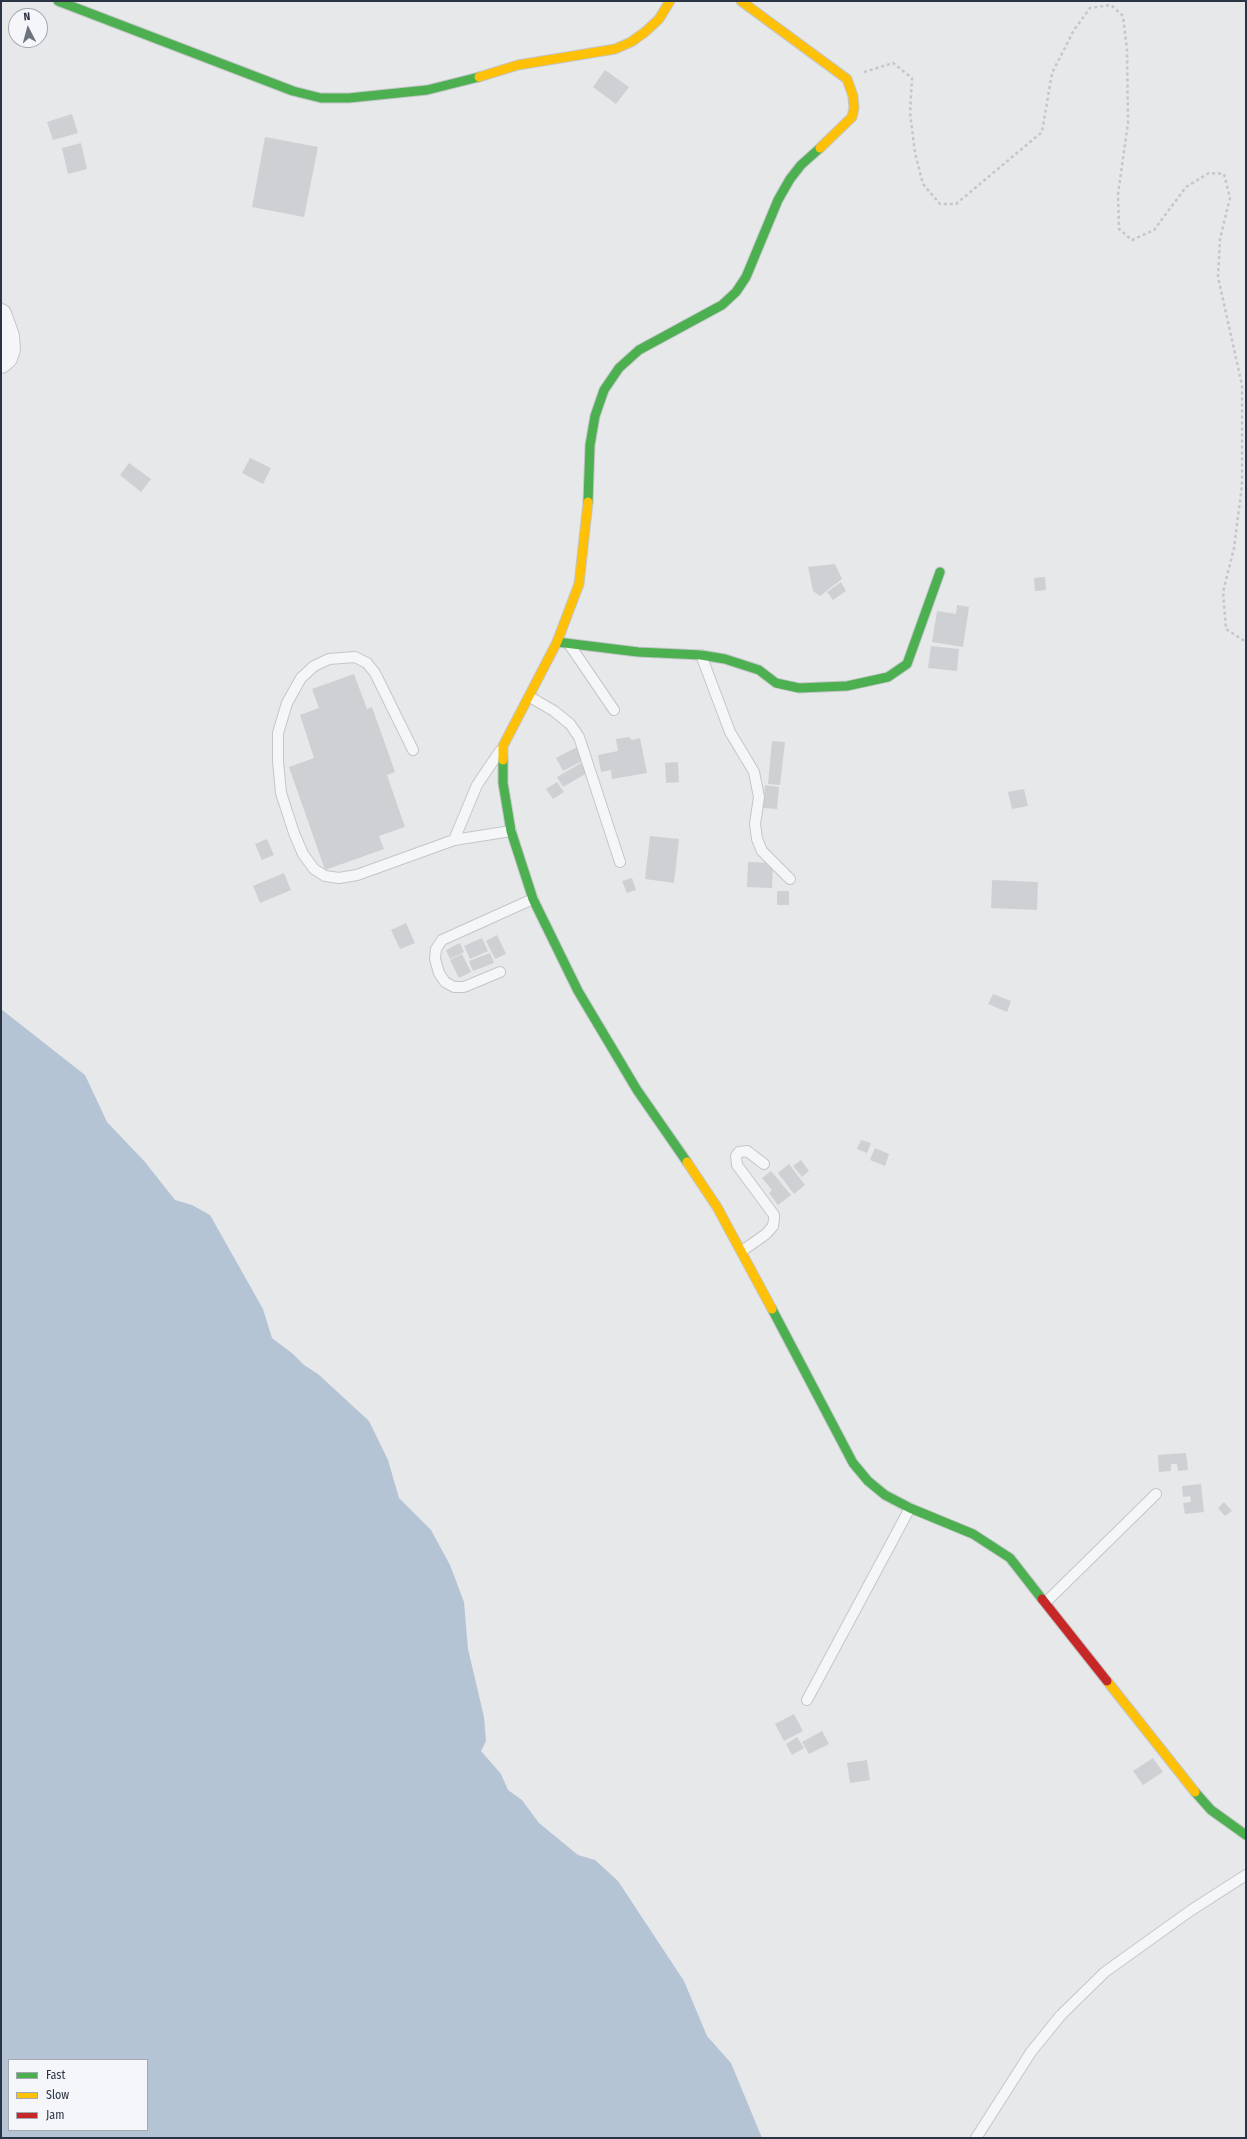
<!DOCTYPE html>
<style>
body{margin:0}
#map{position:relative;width:1247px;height:2139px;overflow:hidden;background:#e6e8ea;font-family:"Fira Sans Condensed",sans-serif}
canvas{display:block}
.frame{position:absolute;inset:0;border:2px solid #2b3445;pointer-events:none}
.legend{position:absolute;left:8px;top:2059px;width:140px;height:72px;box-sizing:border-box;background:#f4f6f9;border:1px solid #a4a8b1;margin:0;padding:5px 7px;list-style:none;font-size:12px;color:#2b3445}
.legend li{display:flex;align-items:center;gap:8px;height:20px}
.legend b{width:20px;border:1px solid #a4a8b1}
.north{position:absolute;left:8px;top:8px;width:40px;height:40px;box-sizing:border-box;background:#f4f6f9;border:1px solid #a4a8b1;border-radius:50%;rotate:354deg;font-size:11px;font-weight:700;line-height:16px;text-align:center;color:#2b3445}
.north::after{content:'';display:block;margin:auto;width:14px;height:18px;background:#6c737f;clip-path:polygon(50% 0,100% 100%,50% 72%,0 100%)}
</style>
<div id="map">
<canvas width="1247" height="2139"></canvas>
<div class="frame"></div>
<ul class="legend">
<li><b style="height:5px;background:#4caf50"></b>Fast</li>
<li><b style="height:5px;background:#ffc107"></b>Slow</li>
<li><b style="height:5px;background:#c62828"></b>Jam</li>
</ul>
<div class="north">N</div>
</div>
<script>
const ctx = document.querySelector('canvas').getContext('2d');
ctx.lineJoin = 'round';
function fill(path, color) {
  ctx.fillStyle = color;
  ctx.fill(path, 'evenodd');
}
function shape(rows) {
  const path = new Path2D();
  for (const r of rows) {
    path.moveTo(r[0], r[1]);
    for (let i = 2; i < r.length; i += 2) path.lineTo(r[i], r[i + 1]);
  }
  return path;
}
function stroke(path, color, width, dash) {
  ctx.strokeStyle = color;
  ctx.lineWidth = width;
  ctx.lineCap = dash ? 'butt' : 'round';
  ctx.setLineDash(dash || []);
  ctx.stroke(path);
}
const water = shape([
 [1,1009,85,1075,107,1122,145,1162,175,1200,192,1205,210,1215,263,1309,272,1338,293,1354,304,1365,318,1374,369,1421,388,1460,399,1498,431,1530,450,1565,464,1602,468,1649,484,1717,486,1741,481,1751,501,1774,508,1790,522,1800,539,1823,578,1855,595,1860,618,1881,684,1981,707,2036,731,2063,762,2138,1,2138],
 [9,2060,147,2060,147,2130,9,2130]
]);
const building = shape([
 [605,70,629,87,616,104,593,87],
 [72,114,78,133,53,140,47,122],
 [265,137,318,147,304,217,252,207],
 [81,143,87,169,68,174,62,148],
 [250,458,271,468,263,484,242,473],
 [129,463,151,479,141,492,120,475],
 [835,564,842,579,820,596,813,591,808,567],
 [1045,577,1046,590,1035,591,1034,578],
 [841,582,846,591,833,600,827,592],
 [957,605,969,607,963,647,932,642,937,611,956,614],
 [931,646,959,649,957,671,928,668],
 [354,674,367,709,372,707,395,772,387,775,405,827,379,836,384,849,325,870,289,767,314,758,300,715,319,708,312,689],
 [629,737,632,740,640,738,647,773,612,779,611,770,601,772,598,755,618,751,616,739],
 [772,741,785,742,780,785,768,784],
 [577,747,584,760,563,771,556,758],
 [678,762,679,782,666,783,665,763],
 [581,763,587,773,563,787,557,777],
 [557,782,564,792,553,799,546,789],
 [765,785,779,787,777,809,763,808],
 [1024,789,1028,806,1012,809,1008,792],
 [650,836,679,839,674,883,645,879],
 [267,839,274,855,262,860,255,844],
 [748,862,773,863,772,888,747,887],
 [284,873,291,890,260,903,253,886],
 [632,878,636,890,627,893,622,881],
 [992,880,1038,882,1037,910,991,908],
 [777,891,789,891,789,905,777,905],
 [406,923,415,943,400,949,391,930],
 [497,935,506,954,495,959,486,941],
 [482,938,488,951,470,959,464,946],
 [460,943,464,952,450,959,446,950],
 [490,953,494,963,473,971,469,961],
 [462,954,471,972,459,978,450,960],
 [993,994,1011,1001,1007,1012,988,1004],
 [861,1140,871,1143,867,1153,857,1149],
 [875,1148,889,1154,885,1166,870,1160],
 [801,1160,809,1171,802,1177,793,1166],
 [789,1164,805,1185,794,1194,778,1173],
 [771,1171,791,1195,778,1205,769,1193,772,1190,762,1178],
 [1186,1453,1188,1470,1178,1471,1177,1464,1171,1464,1171,1471,1159,1472,1158,1455],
 [1201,1484,1204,1512,1185,1514,1183,1503,1191,1502,1190,1496,1183,1497,1182,1486],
 [1224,1502,1232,1511,1225,1516,1218,1508],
 [794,1714,803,1731,784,1741,775,1724],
 [822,1731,829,1744,809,1754,802,1742],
 [797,1737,804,1748,792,1755,786,1744],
 [1153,1758,1163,1772,1143,1785,1133,1771],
 [867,1760,870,1780,850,1783,847,1763]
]);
const path = shape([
 [864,72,893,63,912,78,910,113,915,153,923,184,940,204,956,204,1042,132,1052,73,1074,30,1090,8,1111,5,1123,16,1127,50,1128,123,1118,194,1119,229,1132,240,1154,230,1186,187,1209,173,1224,174,1230,198,1220,239,1218,277,1242,385,1242,485,1234,548,1223,592,1226,629,1246,642]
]);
const lane = shape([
 [569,644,614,710],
 [701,655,730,732,754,772,759,797,755,824,757,839,762,851,790,879],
 [530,697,554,711,570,724,579,737,620,862],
 [413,750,375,673,367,663,355,657,329,659,314,666,301,678,287,703,278,733,278,761,281,793,294,833,303,854,314,869,325,876,339,878,357,875,454,840,511,831],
 [454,840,477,785,500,751],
 [500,972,464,987,454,987,445,982,439,973,435,959,436,949,442,940,533,899],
 [742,1251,766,1234,773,1226,774,1219,774,1215,737,1165,736,1156,739,1152,747,1151,764,1164],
 [1046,1602,1156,1494],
 [807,1700,910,1508],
 [976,2138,1031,2052,1061,2015,1105,1972,1190,1911,1246,1875]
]);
const street = shape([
 [1,314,9,336,10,349,7,358,1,363]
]);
const fast = shape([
 [58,1,293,91,321,98,349,98,427,90,479,77],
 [588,502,590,445,595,416,604,390,619,368,639,350,722,305,736,292,746,277,778,200,790,179,801,165,820,148],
 [557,642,638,652,701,655,725,659,759,670,776,683,799,688,847,686,888,677,907,664,940,572],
 [503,760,503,783,511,831,533,899,578,991,637,1090,687,1162],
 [772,1309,853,1463,868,1481,885,1495,910,1508,973,1534,1010,1558,1042,1599],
 [1195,1792,1211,1810,1246,1835]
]);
const slow = shape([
 [741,1,847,79,853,96,854,108,852,117,820,148],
 [479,77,518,65,615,49,631,42,645,32,659,19,670,1],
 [503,760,503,746,557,642,579,584,588,502],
 [687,1162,717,1207,772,1309],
 [1107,1681,1195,1792]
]);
const jam = shape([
 [1042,1599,1107,1681]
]);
fill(water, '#b4c4d5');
fill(building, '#ced0d3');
stroke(lane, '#c4c6c8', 12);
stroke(street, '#c4c6c8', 22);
stroke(fast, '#c4c6c8', 11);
stroke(slow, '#c4c6c8', 11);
stroke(jam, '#c4c6c8', 11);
stroke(path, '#c5c6ca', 2.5, [3, 3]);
stroke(lane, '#f5f6f7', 10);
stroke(street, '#f5f6f7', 20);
stroke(fast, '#4caf50', 9);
stroke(slow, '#ffc107', 9);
stroke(jam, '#c62828', 9);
</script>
